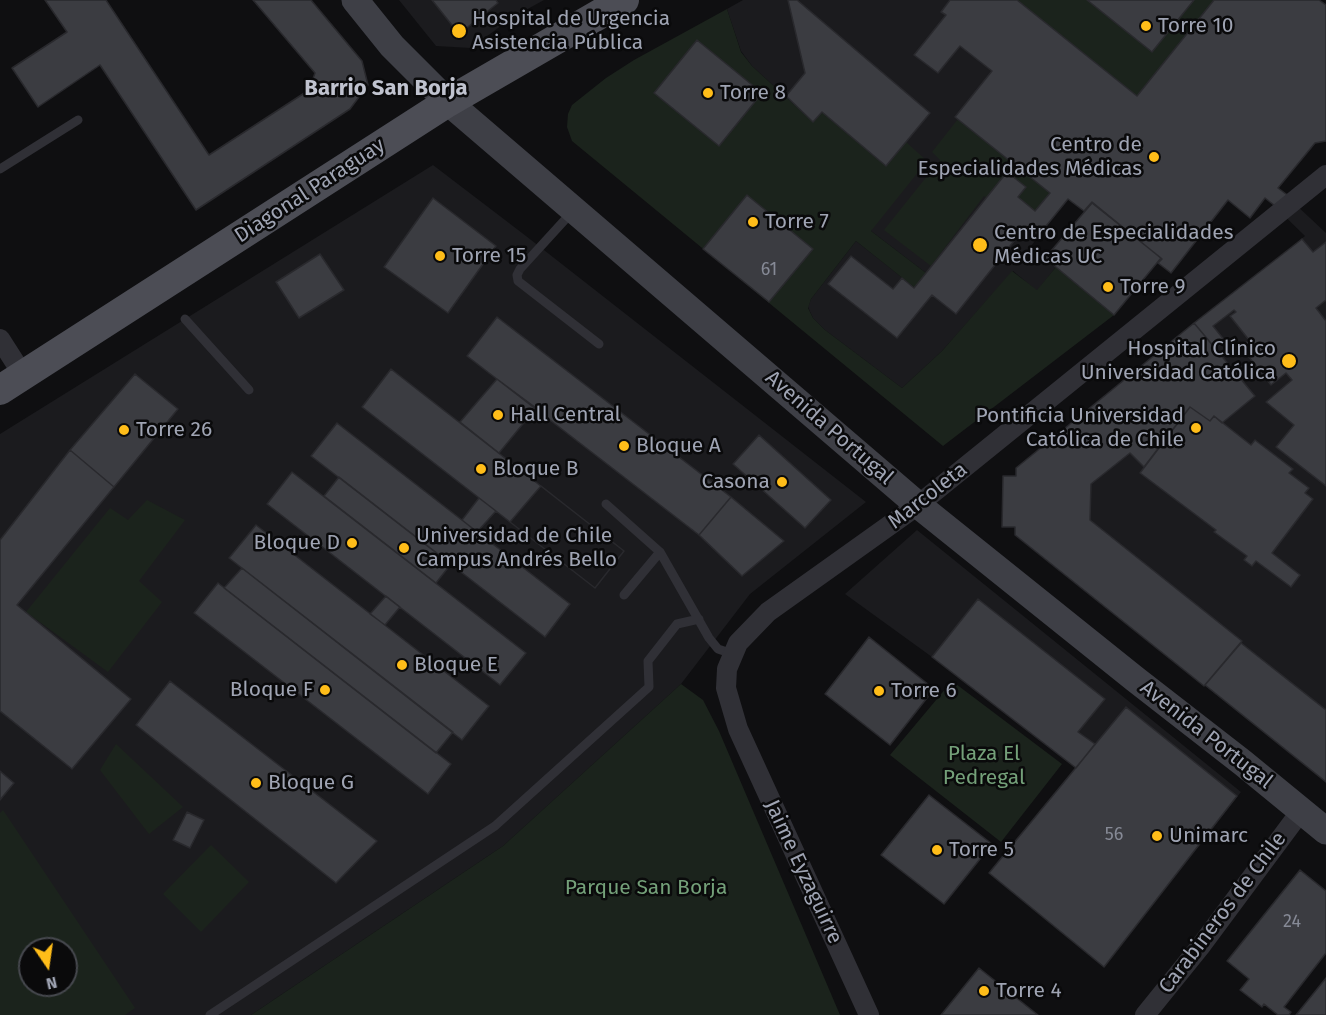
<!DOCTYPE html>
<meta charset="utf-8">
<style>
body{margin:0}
#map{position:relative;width:1326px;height:1015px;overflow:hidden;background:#0f0f11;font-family:"Fira Sans",sans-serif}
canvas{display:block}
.north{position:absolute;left:18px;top:937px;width:60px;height:60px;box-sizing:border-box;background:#0a0a0b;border:2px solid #46484e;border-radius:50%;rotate:167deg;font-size:16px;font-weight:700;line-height:24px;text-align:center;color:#9fa4b3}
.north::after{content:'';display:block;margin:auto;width:21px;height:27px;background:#ffbd19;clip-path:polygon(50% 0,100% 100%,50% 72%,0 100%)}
</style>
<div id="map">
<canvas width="1326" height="1015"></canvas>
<div class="north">N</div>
</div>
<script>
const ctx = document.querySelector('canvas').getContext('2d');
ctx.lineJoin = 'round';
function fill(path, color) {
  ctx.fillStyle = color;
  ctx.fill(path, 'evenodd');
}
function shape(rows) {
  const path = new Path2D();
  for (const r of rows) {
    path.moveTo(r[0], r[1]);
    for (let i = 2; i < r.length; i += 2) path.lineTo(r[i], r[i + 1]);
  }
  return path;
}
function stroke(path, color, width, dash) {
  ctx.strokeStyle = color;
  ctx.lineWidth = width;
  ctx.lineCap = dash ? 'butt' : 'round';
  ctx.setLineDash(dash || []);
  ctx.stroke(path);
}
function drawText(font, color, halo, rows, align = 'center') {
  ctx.font = font + ' "Fira Sans",sans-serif';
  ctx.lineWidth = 5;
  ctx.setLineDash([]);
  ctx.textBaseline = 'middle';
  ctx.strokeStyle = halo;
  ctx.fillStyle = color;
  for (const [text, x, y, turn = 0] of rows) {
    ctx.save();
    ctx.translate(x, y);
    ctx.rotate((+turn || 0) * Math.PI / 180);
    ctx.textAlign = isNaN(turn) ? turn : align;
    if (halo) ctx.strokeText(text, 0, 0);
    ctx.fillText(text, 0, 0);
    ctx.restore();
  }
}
const built = shape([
 [399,0,544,0,513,17,471,48,436,46],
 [743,0,1017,0,1137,95,1215,0,1319,0,1326,5,1326,141,1315,143,1278,188,1326,233,1326,782,1015,535,1015,527,1002,527,1003,476,1016,476,1016,468,1305,236,1266,198,1250,218,1228,200,1171,273,1158,263,1161,258,1092,202,1084,211,1068,199,1031,246,1056,267,1037,291,1013,271,942,351,902,388,825,330,813,318,808,307,811,299,856,241,914,287,926,273,871,231,886,166,822,113,813,122,752,66,741,51,727,9],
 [433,165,526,236,866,502,750,594,681,684,503,846,251,1015,0,1015,0,434],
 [30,949,66,949,66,985,30,985],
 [917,530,1241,792,1104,967,989,873,1076,768,932,657,845,594]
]);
const green = shape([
 [1017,0,1226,0,1193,26,1137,96],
 [727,9,741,52,752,66,813,122,822,112,886,166,906,142,927,161,871,231,926,273,915,288,856,241,811,299,808,308,813,318,825,330,902,388,942,351,1012,271,1037,290,1056,267,1114,315,943,446,572,141,567,127,568,114,572,105,606,78,634,60],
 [1003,62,1098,139,1024,227,984,196,931,266,884,230,940,160,932,152],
 [147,500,185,520,139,581,162,602,108,672,26,612,110,508,128,520],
 [952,681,1062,764,1001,842,890,755],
 [681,684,703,700,719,731,840,1015,251,1015,503,846],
 [116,744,183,807,149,834,100,770],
 [3,810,135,1008,125,1015,0,1015,0,813],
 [30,949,66,949,66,985,30,985],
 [211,845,249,882,201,932,163,894]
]);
const building = shape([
 [45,0,106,0,209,155,309,90,315,73,253,0,311,0,362,61,368,85,350,109,196,210,100,65,38,107,12,68,67,32,45,0],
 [432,0,496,0,498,3,459,34,432,0],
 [788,0,797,0,930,113,886,166,822,112,813,122,786,96,805,73,788,0],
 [950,0,1017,0,1137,96,1214,0,1319,0,1326,5,1326,141,1315,143,1278,188,1290,197,1279,209,1265,198,1250,218,1228,200,1171,273,1158,263,1162,259,1092,202,1084,211,1068,199,1038,236,1026,226,956,314,932,295,897,338,828,284,851,256,893,289,902,278,914,288,1007,172,1026,187,1018,197,1035,211,1050,193,955,117,992,71,960,46,938,73,914,55,946,15,941,12,950,0],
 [1087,0,1194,0,1152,52,1087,0],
 [697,40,762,93,719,146,654,93,697,40],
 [747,195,813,249,769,302,703,249,747,195],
 [433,198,496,246,448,313,384,267,433,198],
 [1092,203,1161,258,1114,315,1045,258,1092,203],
 [1302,239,1313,252,1326,242,1326,300,1316,308,1326,321,1326,486,1276,447,1294,425,1266,402,1292,380,1286,373,1271,385,1241,347,1249,340,1230,316,1236,312,1234,310,1213,326,1225,341,1215,348,1194,323,1302,239],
 [320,254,344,290,299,318,276,282,320,254],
 [497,317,731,497,699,535,467,356,497,317],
 [1194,323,1255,396,1222,423,1214,416,1210,421,1190,407,1144,467,1130,453,1091,484,1090,520,1242,641,1204,686,1015,535,1015,527,1002,527,1003,476,1016,476,1016,468,1194,323],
 [391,369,624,551,595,588,362,407,391,369],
 [135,374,178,409,114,487,70,450,135,374],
 [497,379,536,408,499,453,460,422,497,379],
 [1190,407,1210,421,1214,416,1251,445,1255,440,1293,469,1289,473,1309,488,1305,493,1313,499,1272,553,1300,575,1291,587,1256,561,1252,566,1244,560,1247,556,1214,532,1216,530,1140,473,1190,407],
 [337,423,570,604,545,637,311,456,337,423],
 [759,435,831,500,805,528,733,464,759,435],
 [70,450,114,487,17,605,131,699,72,769,0,711,0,540,70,450],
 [292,472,526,653,500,685,267,504,292,472],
 [339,477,451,564,436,583,324,496,339,477],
 [541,486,624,551,595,588,510,522,541,486],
 [731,497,784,541,742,576,699,535,731,497],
 [479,498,496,511,477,532,462,520,479,498],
 [256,525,489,706,462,740,229,558,256,525],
 [242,568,453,732,436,753,224,588,242,568],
 [218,583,451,764,428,794,194,613,218,583],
 [386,596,400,607,385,625,370,614,386,596],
 [978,599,1105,699,1078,732,1095,744,1076,768,932,657,978,599],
 [869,637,934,689,890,745,825,694,869,637],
 [1241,643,1326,710,1326,782,1205,685,1241,643],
 [170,681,377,841,336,883,136,725,170,681],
 [1126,707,1237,796,1104,967,989,873,1126,707],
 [0,771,14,783,0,800,0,771],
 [929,795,992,844,944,904,881,855,929,795],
 [187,812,204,820,190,848,173,840,187,812],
 [1300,870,1326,891,1326,953,1284,1007,1291,1012,1289,1015,1278,1015,1264,1004,1262,1007,1240,990,1249,979,1227,961,1300,870],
 [979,968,1038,1015,941,1015,979,968],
 [1326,978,1326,1015,1296,1015,1326,978]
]);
const lane = shape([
 [0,169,78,120],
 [572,212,520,269,517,275,518,281,599,344],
 [185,319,249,390],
 [606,504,660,552,709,638,718,649,733,654],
 [624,595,660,552],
 [210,1015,495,826,649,687,648,661,677,624,699,619]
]);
const street = shape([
 [0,339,23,375],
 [869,1015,738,729,726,688,727,669,738,643,768,612,918,505,1326,175],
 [1145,1015,1200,947,1301,811]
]);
const secondary = shape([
 [355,0,392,46,448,102,918,505,1135,679,1243,763,1326,831]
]);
const primary = shape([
 [0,390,448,102,624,0]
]);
const markers = [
 [1146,26,6,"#ffbd19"],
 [459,31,8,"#ffbd19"],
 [708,93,6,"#ffbd19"],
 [1154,157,6,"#ffbd19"],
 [753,222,6,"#ffbd19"],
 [980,245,8,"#ffbd19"],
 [440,256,6,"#ffbd19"],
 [1108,287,6,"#ffbd19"],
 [1289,361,8,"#ffbd19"],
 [498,415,6,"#ffbd19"],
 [1196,428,6,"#ffbd19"],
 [124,430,6,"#ffbd19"],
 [624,446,6,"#ffbd19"],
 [481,469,6,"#ffbd19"],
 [782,482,6,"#ffbd19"],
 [352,543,6,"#ffbd19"],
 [404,548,6,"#ffbd19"],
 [402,665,6,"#ffbd19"],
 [325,690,6,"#ffbd19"],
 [879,691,6,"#ffbd19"],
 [256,783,6,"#ffbd19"],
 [1157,836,6,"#ffbd19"],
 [937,850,6,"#ffbd19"],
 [984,991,6,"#ffbd19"]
];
const numberNames = [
 ["61",769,270],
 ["56",1114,835],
 ["24",1292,922]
];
const poiNames = [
 ["Hospital de Urgencia",472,19],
 ["Asistencia Pública",472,43],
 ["Torre 10",1158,26],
 ["Torre 8",720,93],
 ["Centro de",1142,145,"right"],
 ["Especialidades Médicas",1142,169,"right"],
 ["Torre 7",765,222],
 ["Centro de Especialidades",994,233],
 ["Médicas UC",994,257],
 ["Torre 15",452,256],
 ["Torre 9",1120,287],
 ["Hospital Clínico",1276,349,"right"],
 ["Universidad Católica",1276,373,"right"],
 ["Hall Central",510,415],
 ["Pontificia Universidad",1184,416,"right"],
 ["Católica de Chile",1184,440,"right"],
 ["Torre 26",136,430],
 ["Bloque A",636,446],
 ["Bloque B",493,469],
 ["Casona",770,482,"right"],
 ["Universidad de Chile",416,536],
 ["Campus Andrés Bello",416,560],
 ["Bloque D",340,543,"right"],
 ["Bloque E",414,665],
 ["Bloque F",313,690,"right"],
 ["Torre 6",891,691],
 ["Bloque G",268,783],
 ["Unimarc",1169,836],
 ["Torre 5",949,850],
 ["Torre 4",996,991]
];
const streetNames = [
 ["Diagonal Paraguay",310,191,-33],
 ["Avenida Portugal",829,428,41],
 ["Marcoleta",928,496,-38],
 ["Avenida Portugal",1206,735,38],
 ["Jaime Eyzaguirre",803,872,65],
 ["Carabineros de Chile",1223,913,-53]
];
const parkNames = [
 ["Plaza El",984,754],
 ["Pedregal",984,778],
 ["Parque San Borja",646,888]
];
const neighbourhoodNames = [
 ["Barrio San Borja",386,89]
];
fill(built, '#1b1b1e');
fill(green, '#1b231c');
fill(building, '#3b3c41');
stroke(building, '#29292d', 1.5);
stroke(lane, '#303036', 9);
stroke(street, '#303036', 20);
stroke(secondary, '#3e3f46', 27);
stroke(primary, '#4c4d55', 30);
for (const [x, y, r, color] of markers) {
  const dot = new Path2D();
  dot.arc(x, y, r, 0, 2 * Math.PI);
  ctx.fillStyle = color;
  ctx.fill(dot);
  stroke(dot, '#0a0a0b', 2);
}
drawText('18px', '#868a96', null, numberNames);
drawText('21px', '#9fa4b3', '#0a0a0b', poiNames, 'left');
drawText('21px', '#9fa4b3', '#0a0a0b', streetNames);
drawText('21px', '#74a079', '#0a0a0b', parkNames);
drawText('bold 22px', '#c0c3cf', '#0a0a0b', neighbourhoodNames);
</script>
